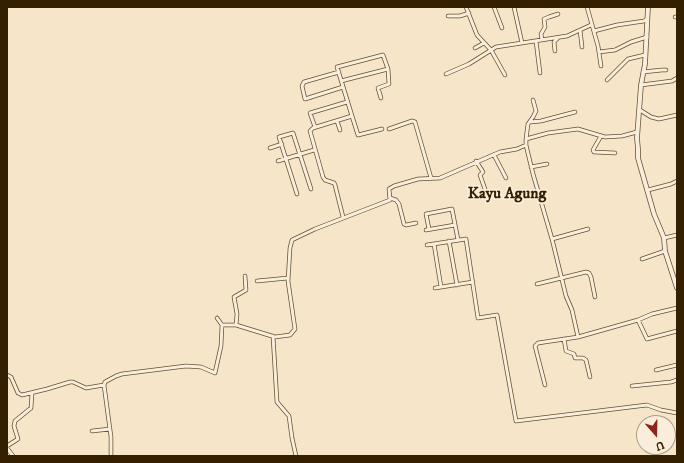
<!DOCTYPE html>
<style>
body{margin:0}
#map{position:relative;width:684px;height:463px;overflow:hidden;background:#f6e5c8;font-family:"IM FELL DW Pica",serif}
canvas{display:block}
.frame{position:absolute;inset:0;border:8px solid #341f00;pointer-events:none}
.north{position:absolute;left:636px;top:415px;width:40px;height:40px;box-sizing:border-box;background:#f9eedb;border:1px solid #aa9b83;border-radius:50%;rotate:160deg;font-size:11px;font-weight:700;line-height:16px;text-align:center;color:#341f00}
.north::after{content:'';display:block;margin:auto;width:14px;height:18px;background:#8f2418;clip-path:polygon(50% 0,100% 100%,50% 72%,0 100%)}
</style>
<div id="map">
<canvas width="684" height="463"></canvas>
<div class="frame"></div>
<div class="north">U</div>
</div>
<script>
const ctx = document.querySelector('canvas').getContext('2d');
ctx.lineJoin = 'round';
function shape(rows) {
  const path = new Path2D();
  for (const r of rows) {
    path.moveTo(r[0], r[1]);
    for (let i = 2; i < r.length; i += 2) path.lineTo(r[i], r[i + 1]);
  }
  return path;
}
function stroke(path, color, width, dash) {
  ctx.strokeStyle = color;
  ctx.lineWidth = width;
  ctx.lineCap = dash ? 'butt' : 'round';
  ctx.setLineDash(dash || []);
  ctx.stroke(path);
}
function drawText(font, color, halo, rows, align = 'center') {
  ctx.font = font + ' "IM FELL DW Pica",serif';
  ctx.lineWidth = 3.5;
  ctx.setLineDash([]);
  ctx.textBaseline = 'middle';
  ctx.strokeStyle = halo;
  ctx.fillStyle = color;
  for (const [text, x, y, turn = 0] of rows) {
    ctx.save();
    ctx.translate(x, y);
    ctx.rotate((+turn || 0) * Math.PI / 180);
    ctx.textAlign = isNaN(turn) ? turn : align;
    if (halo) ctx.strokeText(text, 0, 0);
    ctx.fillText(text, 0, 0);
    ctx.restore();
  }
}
const minor = shape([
 [466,7,477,35,491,50,505,75],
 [494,7,502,28],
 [514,7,522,43],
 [587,7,598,46,601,66],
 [448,16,460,16,469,13],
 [675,17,677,17],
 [580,30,582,47],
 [594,31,617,25,644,21,647,19],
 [542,40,541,34,545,27,544,19,549,17,558,14],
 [536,41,540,73],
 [475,48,484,43],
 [555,51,554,42,558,38],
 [599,52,615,50,631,42,647,37],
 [339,72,304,82,302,86,305,99,343,87],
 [643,72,662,70,666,70],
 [446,74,469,64,496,47,567,36,591,25],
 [607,80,628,59,645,55],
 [341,81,388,69],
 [641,85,672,81,677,78],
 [640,110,651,117,659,119,677,115],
 [352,116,337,67,383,55,388,69,389,84,378,88,381,98],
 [337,121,340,130],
 [530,122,541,121,575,112],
 [315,127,310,113,347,102],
 [389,129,412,121,415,122,431,178],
 [601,136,593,150,594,152,615,153],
 [526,139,528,124,533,117,536,111,533,100],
 [270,148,282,144],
 [494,155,506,178],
 [278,161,314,150],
 [476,161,483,172,480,175,486,192],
 [531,167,547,164],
 [648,190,671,184,677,181],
 [297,194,279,137,293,133,311,189],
 [390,198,396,200,399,204,404,224,406,225,416,223],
 [343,217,335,185,334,183,325,180,323,177,310,131,313,128,352,116,358,135,382,129],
 [429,229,426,214,452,209,458,240],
 [426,230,455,225],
 [664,238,677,235],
 [552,239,588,229],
 [449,241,457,285],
 [434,244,441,287],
 [427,245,466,239,478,318,497,315,516,421,647,405,661,410,677,413],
 [642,259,665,251],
 [257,281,288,278],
 [537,284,586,272,589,273,591,277,595,297],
 [435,288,473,282],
 [217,318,222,325,236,325,275,337,290,335,295,329,288,281,290,248,292,240,315,229,390,200,389,189,394,186,418,179,440,178,500,152,517,149,526,145],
 [638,320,647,339,677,331],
 [236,325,237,314,234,297,246,290,245,276],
 [273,336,277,402,289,416,292,438,296,456],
 [578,337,572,310,566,296,552,239,533,174,526,145,526,139,548,133,578,129,605,137,622,136,637,132],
 [564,339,566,351,574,354,575,358,583,358,586,360,590,377],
 [656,370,677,365],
 [7,375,11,377,18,393,22,395,47,389,70,382,73,382,86,388,104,385],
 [545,385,535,346,538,343,578,337,638,320,652,314,677,308],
 [632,386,671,382,677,380],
 [92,431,110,429],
 [7,446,18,439,14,426,15,421,31,408,32,393],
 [7,448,13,456],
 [111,456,111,437,104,385,105,382,116,376,122,374,186,366,201,367,215,373,221,346,222,325]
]);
const tertiary = shape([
 [648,7,645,64,641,85,637,138,638,149,638,158,654,214,664,238,665,251,677,288]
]);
const quarterNames = [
 ["Kayu Agung",507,195]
];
stroke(minor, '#645032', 4.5);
stroke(tertiary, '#645032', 5.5);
stroke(minor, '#f9eedb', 3);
stroke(tertiary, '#f9eedb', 4);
drawText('bold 16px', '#341f00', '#f9eedb', quarterNames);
</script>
